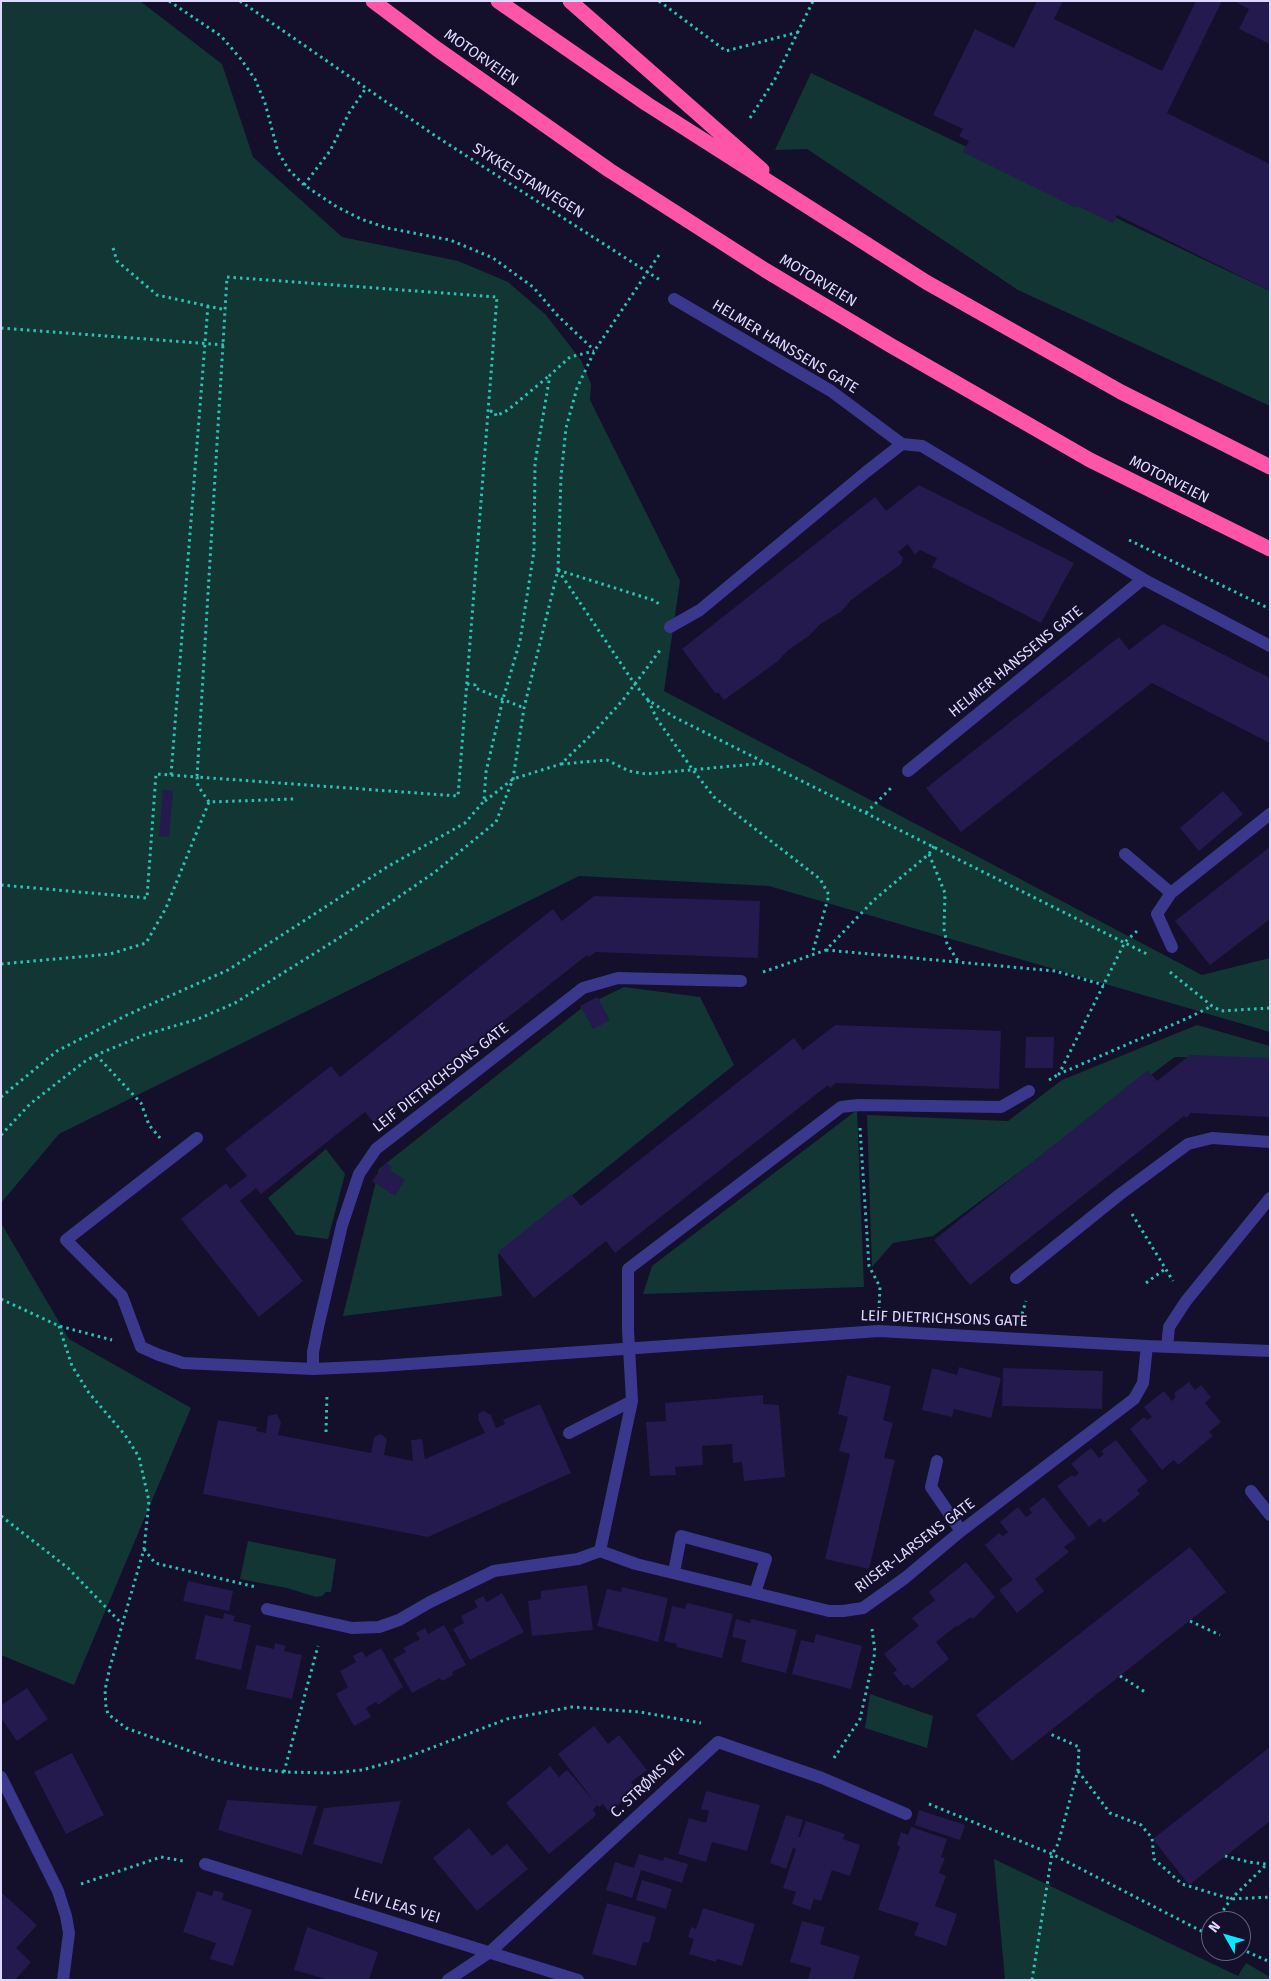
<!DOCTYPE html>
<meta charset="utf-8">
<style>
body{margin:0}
#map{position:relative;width:1271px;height:1981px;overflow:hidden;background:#140f2b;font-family:"Fira Sans",sans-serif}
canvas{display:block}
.frame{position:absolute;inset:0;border:2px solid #dedaff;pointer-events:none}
.north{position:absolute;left:1201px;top:1911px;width:50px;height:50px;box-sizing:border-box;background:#140f2b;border:1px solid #656080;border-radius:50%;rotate:308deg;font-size:14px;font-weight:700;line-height:20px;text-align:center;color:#dedaff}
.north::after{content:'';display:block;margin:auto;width:18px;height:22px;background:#06e9ff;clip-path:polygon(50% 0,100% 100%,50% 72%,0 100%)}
</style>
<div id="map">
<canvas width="1271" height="1981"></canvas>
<div class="frame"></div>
<div class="north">N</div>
</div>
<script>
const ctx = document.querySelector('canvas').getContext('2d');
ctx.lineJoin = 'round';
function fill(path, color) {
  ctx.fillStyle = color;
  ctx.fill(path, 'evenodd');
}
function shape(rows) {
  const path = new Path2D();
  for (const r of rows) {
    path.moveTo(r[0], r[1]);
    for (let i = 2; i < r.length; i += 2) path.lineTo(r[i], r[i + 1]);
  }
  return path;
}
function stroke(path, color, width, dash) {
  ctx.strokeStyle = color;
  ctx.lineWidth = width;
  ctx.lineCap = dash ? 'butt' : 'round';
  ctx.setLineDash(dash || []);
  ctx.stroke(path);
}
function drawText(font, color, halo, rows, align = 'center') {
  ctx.font = font + ' "Fira Sans",sans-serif';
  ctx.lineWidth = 4;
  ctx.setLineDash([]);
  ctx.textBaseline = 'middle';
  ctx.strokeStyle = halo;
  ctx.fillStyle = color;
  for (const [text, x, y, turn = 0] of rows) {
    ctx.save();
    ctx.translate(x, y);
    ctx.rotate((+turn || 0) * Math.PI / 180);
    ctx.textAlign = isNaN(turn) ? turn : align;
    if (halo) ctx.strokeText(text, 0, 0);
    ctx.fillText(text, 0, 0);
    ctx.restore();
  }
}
const green = shape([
 [1,1,140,1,222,64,253,157,342,237,458,261,508,282,546,315,581,360,591,384,590,400,680,581,664,691,1202,975,1270,958,1270,1032,769,886,579,876,59,1134,1,1203],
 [811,73,1270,291,1270,406,1018,290,807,149,775,150],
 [624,987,700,997,734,1065,498,1255,502,1296,343,1316,379,1169,583,1007],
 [1197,1025,1270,1046,1270,1059,1175,1057,933,1236,893,1243,872,1267,867,1115,1008,1121,1062,1080],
 [857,1110,864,1287,643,1294,652,1266],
 [326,1149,345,1174,328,1239,296,1235,268,1198],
 [1,1223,69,1339,191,1408,74,1685,1,1655],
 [248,1541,336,1559,331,1592,326,1592,322,1596,316,1597,287,1588,240,1579],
 [870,1694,933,1716,927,1748,865,1728],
 [994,1859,1238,1976,1246,1963,1270,1977,1270,1980,1005,1980]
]);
const building = shape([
 [1037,1,1063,1,1054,19,1162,71,1196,1,1222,1,1167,113,1270,164,1270,291,1117,215,1113,223,1077,206,1076,208,963,152,969,141,959,136,963,129,933,115,975,29,1014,48],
 [1234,1,1270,1,1270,44,1239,29,1249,9],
 [919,485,1074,563,1041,623,932,567,937,558,920,550,915,555,908,544,898,552,903,558,901,564,851,600,842,611,819,625,810,635,787,651,778,661,724,700,718,692,716,694,682,649,875,497,886,511],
 [1163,624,1270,678,1270,743,1152,683,961,832,926,788,1119,637,1129,650],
 [163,790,173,791,169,837,159,836],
 [1223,791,1243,814,1199,851,1180,828],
 [1270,847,1270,919,1210,965,1175,921],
 [594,896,760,901,758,958,595,952,589,957,587,955,374,1123,365,1112,261,1194,256,1188,240,1201,303,1281,259,1317,181,1219,226,1183,230,1189,247,1176,225,1149,331,1066,340,1077,553,909,562,921],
 [597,997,610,1020,593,1029,580,1006],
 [835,1025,1001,1031,999,1089,836,1083,830,1088,828,1085,615,1253,606,1241,534,1298,498,1252,571,1194,581,1206,794,1038,803,1050],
 [1026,1037,1054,1037,1053,1068,1025,1068],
 [1190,1055,1270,1058,1270,1117,1191,1113,1186,1118,1184,1116,970,1285,934,1240,1148,1070,1157,1081],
 [386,1163,392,1167,390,1170,405,1180,395,1196,372,1181],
 [959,1367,1001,1378,991,1418,954,1409,952,1417,922,1410,932,1368,957,1375],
 [1003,1368,1103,1371,1102,1409,1002,1406],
 [847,1375,891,1386,883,1420,893,1423,884,1458,895,1460,869,1569,825,1559,850,1454,839,1451,848,1417,838,1414],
 [1189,1382,1195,1390,1201,1385,1211,1397,1205,1403,1221,1422,1209,1432,1213,1436,1178,1465,1174,1460,1162,1470,1130,1429,1144,1417,1147,1420,1152,1417,1144,1407,1164,1391,1172,1401,1176,1397,1174,1393],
 [763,1395,763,1404,779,1405,785,1477,744,1481,742,1462,733,1463,732,1444,702,1446,703,1465,675,1467,676,1475,650,1476,646,1422,666,1421,665,1403],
 [540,1404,571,1473,428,1537,203,1494,218,1420,257,1427,256,1431,266,1433,268,1416,277,1414,281,1423,278,1435,371,1453,374,1437,381,1434,387,1439,384,1455,413,1461,411,1440,422,1439,425,1459,485,1433,478,1419,479,1413,484,1411,491,1415,496,1428,505,1424,503,1420],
 [1116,1440,1148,1481,1137,1490,1140,1494,1104,1523,1100,1518,1089,1527,1057,1486,1072,1475,1074,1477,1079,1473,1071,1464,1082,1455,1091,1448,1099,1458,1104,1454,1101,1451],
 [1044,1497,1076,1538,1064,1547,1069,1552,1035,1579,1044,1591,1017,1613,999,1590,1013,1580,985,1545,999,1533,1003,1536,1008,1532,1000,1522,1018,1507,1026,1517,1032,1513,1029,1509],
 [1190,1547,1226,1592,1012,1761,976,1715],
 [966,1562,995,1597,973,1619,971,1617,957,1627,956,1626,936,1642,949,1659,912,1689,908,1684,904,1686,893,1673,897,1670,884,1654,919,1626,912,1618,935,1600,929,1592],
 [188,1581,233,1591,229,1611,183,1601],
 [587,1585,593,1630,532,1636,528,1601,541,1599,541,1591],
 [622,1587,668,1598,658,1642,597,1626,607,1589,621,1592],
 [502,1593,524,1632,470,1660,453,1629,464,1623,461,1616,478,1607,474,1601,483,1596,487,1602],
 [687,1603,733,1614,722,1658,676,1647,677,1644,664,1641,672,1606,685,1609],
 [224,1613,235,1616,233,1621,251,1625,241,1670,195,1659,205,1615,223,1619],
 [736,1619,750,1623,751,1619,797,1630,786,1673,741,1662,746,1640,732,1637],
 [444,1625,466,1665,452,1672,453,1675,442,1681,440,1678,412,1693,393,1659,406,1652,403,1648,420,1639,416,1633,425,1628,428,1634],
 [816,1634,862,1646,851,1689,792,1674,801,1640,814,1643],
 [275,1643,286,1646,284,1651,302,1655,292,1699,246,1689,256,1645,274,1649],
 [381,1648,403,1687,378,1705,376,1702,366,1708,371,1717,354,1726,336,1694,348,1687,340,1671,356,1662,353,1656,362,1651,366,1657],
 [27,1688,48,1719,17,1741,1,1718,1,1705],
 [594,1726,608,1744,619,1735,647,1770,631,1782,637,1790,609,1812,603,1804,599,1807,597,1805,593,1810,596,1814,593,1818,549,1854,506,1803,550,1766,559,1777,567,1770,594,1801,558,1754],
 [1270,1747,1270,1821,1189,1885,1153,1839],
 [72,1753,104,1815,66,1834,34,1772],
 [706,1791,760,1805,747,1851,712,1842,706,1862,678,1854,689,1818,706,1823,709,1811,701,1809],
 [227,1800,317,1806,302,1855,218,1830],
 [401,1801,382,1864,313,1844,324,1808],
 [919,1810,965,1825,960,1840,915,1825],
 [786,1815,803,1820,798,1837,800,1837,806,1821,845,1834,843,1839,860,1845,850,1876,832,1870,821,1901,814,1899,810,1910,792,1904,796,1892,783,1888,796,1849,793,1848,786,1869,770,1863],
 [911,1827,947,1839,941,1857,945,1858,939,1873,946,1876,935,1906,957,1914,946,1946,914,1935,919,1923,878,1910,900,1847,897,1845,901,1832,908,1835],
 [469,1828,492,1856,507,1844,528,1869,477,1911,433,1858],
 [639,1854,663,1861,664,1857,688,1864,682,1883,641,1870,632,1898,606,1890,615,1862,634,1868],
 [642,1880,672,1889,666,1909,636,1900],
 [214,1890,224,1893,222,1900,252,1910,233,1966,210,1959,216,1943,183,1932,197,1891,212,1896],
 [1,1892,37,1925,16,1948,31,1962,15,1980,1,1980],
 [607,1903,656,1917,649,1943,643,1942,636,1966,592,1954],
 [703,1908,755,1924,742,1966,717,1959,716,1962,689,1954,694,1939,688,1937,691,1927,696,1929],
 [802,1921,825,1927,820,1944,860,1956,853,1980,808,1980,811,1968,790,1962],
 [307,1927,378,1952,369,1980,329,1980,294,1970]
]);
const path = shape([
 [169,1,221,36,240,58,255,79,265,103,278,152,289,170,304,185,337,207,361,219,387,228,450,240,493,258,533,287,558,316,594,350],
 [240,1,437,137,660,280],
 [659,1,726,51,799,32],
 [750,118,775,79,813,1],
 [304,185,330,151,349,113,366,88],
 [113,248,117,261,157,295,226,310],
 [227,277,497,297,458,796,197,777,227,277],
 [1,328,224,345],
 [490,411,495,412,496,416,508,410,550,375],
 [1129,540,1270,609],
 [558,570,634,683,648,700,674,717,1147,954],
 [558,570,656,601,660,606],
 [467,684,475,685,475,688,524,708],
 [648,700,657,719,693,770,714,797,820,879,829,895,812,954],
 [561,764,607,760,629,771,646,774,766,763],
 [171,775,197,777,198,786,209,802],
 [485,801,513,779,561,764,594,732,623,700,661,649],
 [866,813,892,787],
 [929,854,945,893,944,929,947,944,958,961],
 [1,885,147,898,156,774,171,775,208,305],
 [1137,931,1125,942,1059,1074,1188,1018,1212,1006],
 [826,950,1055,971,1104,985],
 [1,964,110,954,146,943,166,908,209,802,294,799],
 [763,972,826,950,874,900,929,854,934,846],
 [1170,972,1212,1006,1221,1011,1270,1008],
 [96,1055,141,1103,149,1125,160,1138],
 [1049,1080,1059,1074],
 [1,1097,57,1051,127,1015,228,970,387,867,465,823,484,801,486,772,503,699,520,641,534,551,535,463,550,375,570,357,594,351],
 [860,1128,869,1266,880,1287,879,1308],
 [1,1135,30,1104,84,1062,96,1055,144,1035,198,1019,235,1003,339,938,435,872,496,822,513,779,524,708,558,570,561,477,566,428,577,388,595,350,661,252],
 [1132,1214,1173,1281],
 [1146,1283,1165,1269],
 [1,1299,59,1326,112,1340],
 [1022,1314,1026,1301],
 [59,1326,72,1366,89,1393,125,1435,139,1457,149,1501,144,1549,110,1667,105,1690,106,1707,108,1714,126,1728,212,1759,249,1768,284,1772,331,1773,362,1770,405,1758,507,1719,572,1707,640,1712,701,1723],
 [326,1432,327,1394],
 [1,1516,68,1568,122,1624],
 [144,1549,155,1563,256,1587],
 [1190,1621,1220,1635],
 [1120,1676,1145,1692],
 [834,1758,860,1719,875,1652,872,1629],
 [1078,1771,1110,1813,1141,1825,1152,1838,1154,1859,1182,1884,1231,1899,1270,1897],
 [284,1772,318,1646],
 [929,1804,1052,1854,1211,1936],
 [1225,1856,1249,1862,1266,1864],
 [81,1884,161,1857,183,1861],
 [1216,1921,1231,1899,1267,1864],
 [1241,1949,1270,1962],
 [1032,1980,1052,1854,1058,1844,1078,1770,1079,1747,1048,1733]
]);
const minor = shape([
 [674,299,831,391,902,444,922,446,1143,579,1270,646],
 [670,627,700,610,866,472,902,444],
 [908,771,1143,579],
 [1125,854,1171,893,1157,914,1172,947],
 [1171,893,1270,814],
 [197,1138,66,1240,122,1296,141,1347,159,1355,183,1363,313,1369,381,1366,879,1331,1147,1346,1270,1351],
 [1016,1278,1119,1195,1188,1144,1212,1138,1270,1142],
 [1167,1347,1169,1327,1186,1301,1270,1198],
 [313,1369,313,1352,318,1327,342,1225,359,1174,376,1149,583,988,618,978,741,981],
 [569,1433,632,1401],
 [937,1461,931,1487,961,1531],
 [1251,1491,1270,1515],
 [600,1551,632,1401,628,1330,628,1269,841,1107,858,1105,1001,1107,1029,1091],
 [674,1572,681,1536,766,1559,755,1593],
 [267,1609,352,1628,379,1627,399,1620,430,1602,494,1571,578,1559,600,1551,636,1564,829,1611,843,1611,863,1608,905,1578,961,1531,1134,1399,1143,1383,1147,1346],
 [1,1777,58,1891,66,1916,69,1933,63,1980],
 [205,1864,578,1980],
 [448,1980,490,1952,718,1742,822,1778,906,1814]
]);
const highway = shape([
 [373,1,437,49,609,170,765,270,890,345,1090,460,1270,549],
 [498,1,647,104,926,282,1121,392,1270,467],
 [570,1,762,170]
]);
const streetNames = [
 ["MOTORVEIEN",481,58,35],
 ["SYKKELSTAMVEGEN",528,181,32],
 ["MOTORVEIEN",818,281,31],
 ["HELMER HANSSENS GATE",785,347,31],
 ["MOTORVEIEN",1169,480,27],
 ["HELMER HANSSENS GATE",1016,662,-39],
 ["LEIF DIETRICHSONS GATE",441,1078,-38],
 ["LEIF DIETRICHSONS GATE",944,1319,2],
 ["RIISER-LARSENS GATE",915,1546,-37],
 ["C. STRØMS VEI",648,1783,-43],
 ["LEIV LEAS VEI",397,1906,17]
];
fill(green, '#123634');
fill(building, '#241a4d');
stroke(path, '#2ac3b8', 3, [2.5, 4]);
stroke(minor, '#3a388d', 12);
stroke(highway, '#ff55a8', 15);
drawText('15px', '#dedaff', '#140f2b', streetNames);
</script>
